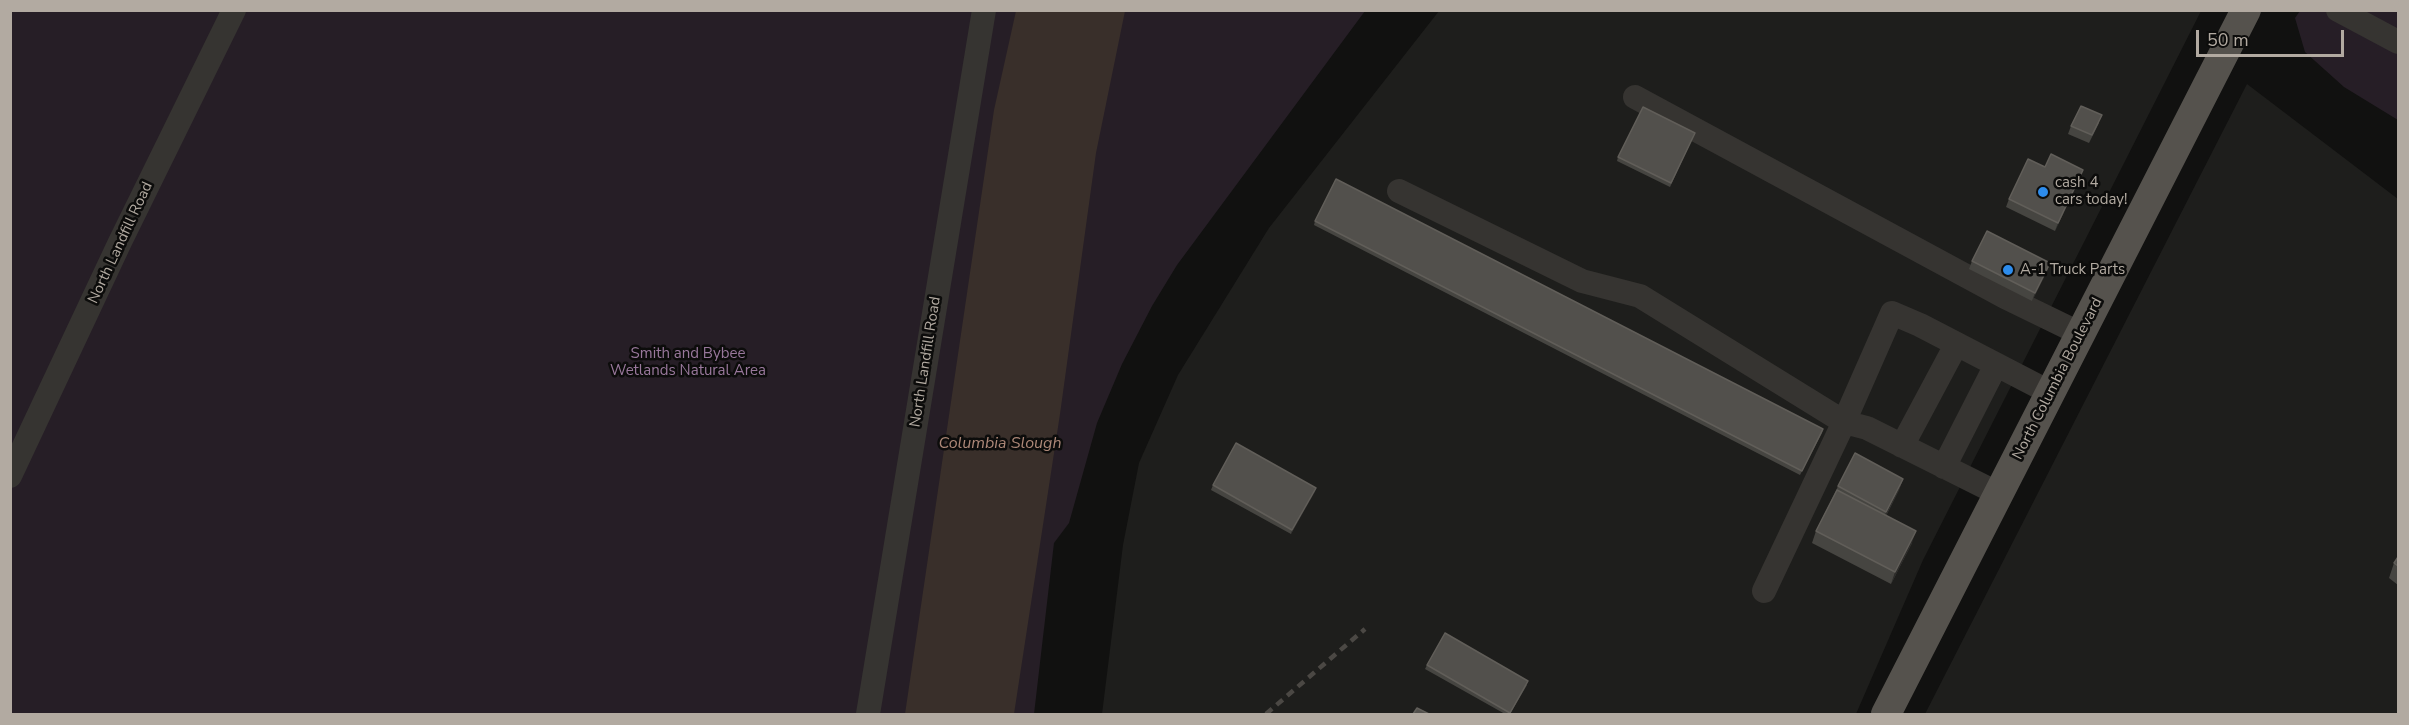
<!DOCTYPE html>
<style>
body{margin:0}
#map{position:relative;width:2409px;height:725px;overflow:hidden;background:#111110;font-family:"Nunito Sans",sans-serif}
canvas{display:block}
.frame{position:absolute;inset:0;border:12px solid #b2aaa1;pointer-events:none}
.scale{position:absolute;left:2196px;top:30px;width:148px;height:27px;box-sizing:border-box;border:3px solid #b2aaa1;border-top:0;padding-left:8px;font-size:18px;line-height:21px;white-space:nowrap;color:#b2aaa1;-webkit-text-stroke:4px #0c0c0b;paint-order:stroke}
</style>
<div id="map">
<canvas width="2409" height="725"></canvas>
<div class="frame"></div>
<div class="scale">50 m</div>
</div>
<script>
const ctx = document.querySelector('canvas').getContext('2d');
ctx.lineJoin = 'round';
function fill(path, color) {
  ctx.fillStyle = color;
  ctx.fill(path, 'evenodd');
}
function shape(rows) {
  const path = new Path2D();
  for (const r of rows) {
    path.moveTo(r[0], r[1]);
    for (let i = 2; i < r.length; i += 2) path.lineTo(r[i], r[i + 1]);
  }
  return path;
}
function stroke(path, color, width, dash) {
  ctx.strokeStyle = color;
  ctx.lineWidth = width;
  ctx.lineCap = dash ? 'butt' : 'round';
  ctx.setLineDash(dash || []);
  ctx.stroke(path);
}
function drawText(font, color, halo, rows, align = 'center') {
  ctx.font = font + ' "Nunito Sans",sans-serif';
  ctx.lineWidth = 5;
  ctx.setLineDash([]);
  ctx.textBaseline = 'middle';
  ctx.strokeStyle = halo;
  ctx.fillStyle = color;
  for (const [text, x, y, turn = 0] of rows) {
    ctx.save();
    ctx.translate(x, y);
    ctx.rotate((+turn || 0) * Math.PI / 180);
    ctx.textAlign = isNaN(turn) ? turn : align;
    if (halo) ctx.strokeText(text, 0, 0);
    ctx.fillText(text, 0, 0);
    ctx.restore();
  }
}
const built = shape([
 [1439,11,2201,11,1923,560,1856,714,1102,714,1123,545,1139,463,1178,375,1269,228],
 [2247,84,2398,199,2398,714,1925,714]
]);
const green = shape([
 [10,11,1365,11,1177,265,1152,306,1122,364,1097,423,1069,523,1054,543,1034,714,11,714],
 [2300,11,2398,11,2398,120,2344,87,2305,52,2295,18]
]);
const water = shape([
 [1016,11,1125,11,1096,153,1060,414,1014,714,905,714,994,110]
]);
const minor = shape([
 [2338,10,2398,42],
 [1635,97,2005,297,2081,334],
 [1399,191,1582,281,1640,296,1844,422,1892,313,1920,325,2051,393],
 [1902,446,1956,345],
 [1944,467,1996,365],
 [10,476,120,242,234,10],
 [1764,591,1844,422,1867,428,1999,494],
 [868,714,984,10]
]);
const major = shape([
 [1886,714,2246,10]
]);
const rail = shape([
 [1266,714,1365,629]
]);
const wall = shape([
 [2099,123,2089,143,2068,134,2071,126],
 [1695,133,1670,187,1617,161,1618,157],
 [2045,167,2080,178,2055,231,2006,207,2009,199],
 [1315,221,1823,429,1822,433,1800,475,1314,225],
 [1972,261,2050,263,2047,271,2032,301,1969,269],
 [1903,479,1899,490,1886,516,1912,543,1891,584,1812,543,1816,531,1834,495,1838,486],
 [1213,485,1316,488,1291,534,1211,490],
 [2398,557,2398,585,2389,578,2394,563],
 [1427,665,1527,685,1510,714,1505,714,1425,669]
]);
const shadedWall = shape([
 [2083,170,2080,178,2055,231,2058,223],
 [2050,263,2047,271,2032,301,2035,293],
 [1903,479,1899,490,1882,523,1886,512],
 [1316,488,1315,492,1291,534,1292,530],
 [1916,531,1912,543,1891,584,1895,572]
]);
const building = shape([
 [2081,106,2102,115,2092,135,2071,126,2081,106],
 [1643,107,1695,133,1671,183,1618,157,1643,107],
 [2051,154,2083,170,2058,223,2009,199,2028,159,2045,167,2051,154],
 [1336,179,1823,429,1802,471,1315,221,1336,179],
 [1987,231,2050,263,2035,293,1972,261,1987,231],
 [1236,443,1316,488,1292,530,1213,485,1236,443],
 [1855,453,1903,479,1886,512,1838,486,1855,453],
 [1837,490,1916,531,1895,572,1816,531,1837,490],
 [2398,557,2398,566,2394,563,2398,557],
 [1445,633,1528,681,1510,713,1427,665,1445,633],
 [1417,708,1429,714,1413,714,1417,708]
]);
const markers = [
 [2043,192,6,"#2d8cec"],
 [2008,270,6,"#2d8cec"]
];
const poiNames = [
 ["cash 4",2055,183],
 ["cars today!",2055,200],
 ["A-1 Truck Parts",2020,270]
];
const streetNames = [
 ["North Landfill Road",121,243,-65],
 ["North Landfill Road",926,362,-81],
 ["North Columbia Boulevard",2058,379,-63]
];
const parkNames = [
 ["Smith and Bybee",688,354],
 ["Wetlands Natural Area",688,371]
];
const waterNames = [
 ["Columbia Slough",1000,444]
];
fill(built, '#1e1e1c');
fill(green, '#261e26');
fill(water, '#392f2a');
stroke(minor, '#363431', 24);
stroke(major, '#55524d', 30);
stroke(rail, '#4b4844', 4.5, [8, 6]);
fill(wall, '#464541');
fill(shadedWall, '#2c2b29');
fill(building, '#52504c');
stroke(building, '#615e59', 1.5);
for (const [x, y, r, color] of markers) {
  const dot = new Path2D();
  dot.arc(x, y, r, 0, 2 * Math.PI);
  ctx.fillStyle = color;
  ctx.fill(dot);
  stroke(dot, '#0c0c0b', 2);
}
drawText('15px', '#b2aaa1', '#0c0c0b', poiNames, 'left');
drawText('15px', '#b2aaa1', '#0c0c0b', streetNames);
drawText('15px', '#99789c', '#0c0c0b', parkNames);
drawText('italic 16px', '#ad8878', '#0c0c0b', waterNames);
</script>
